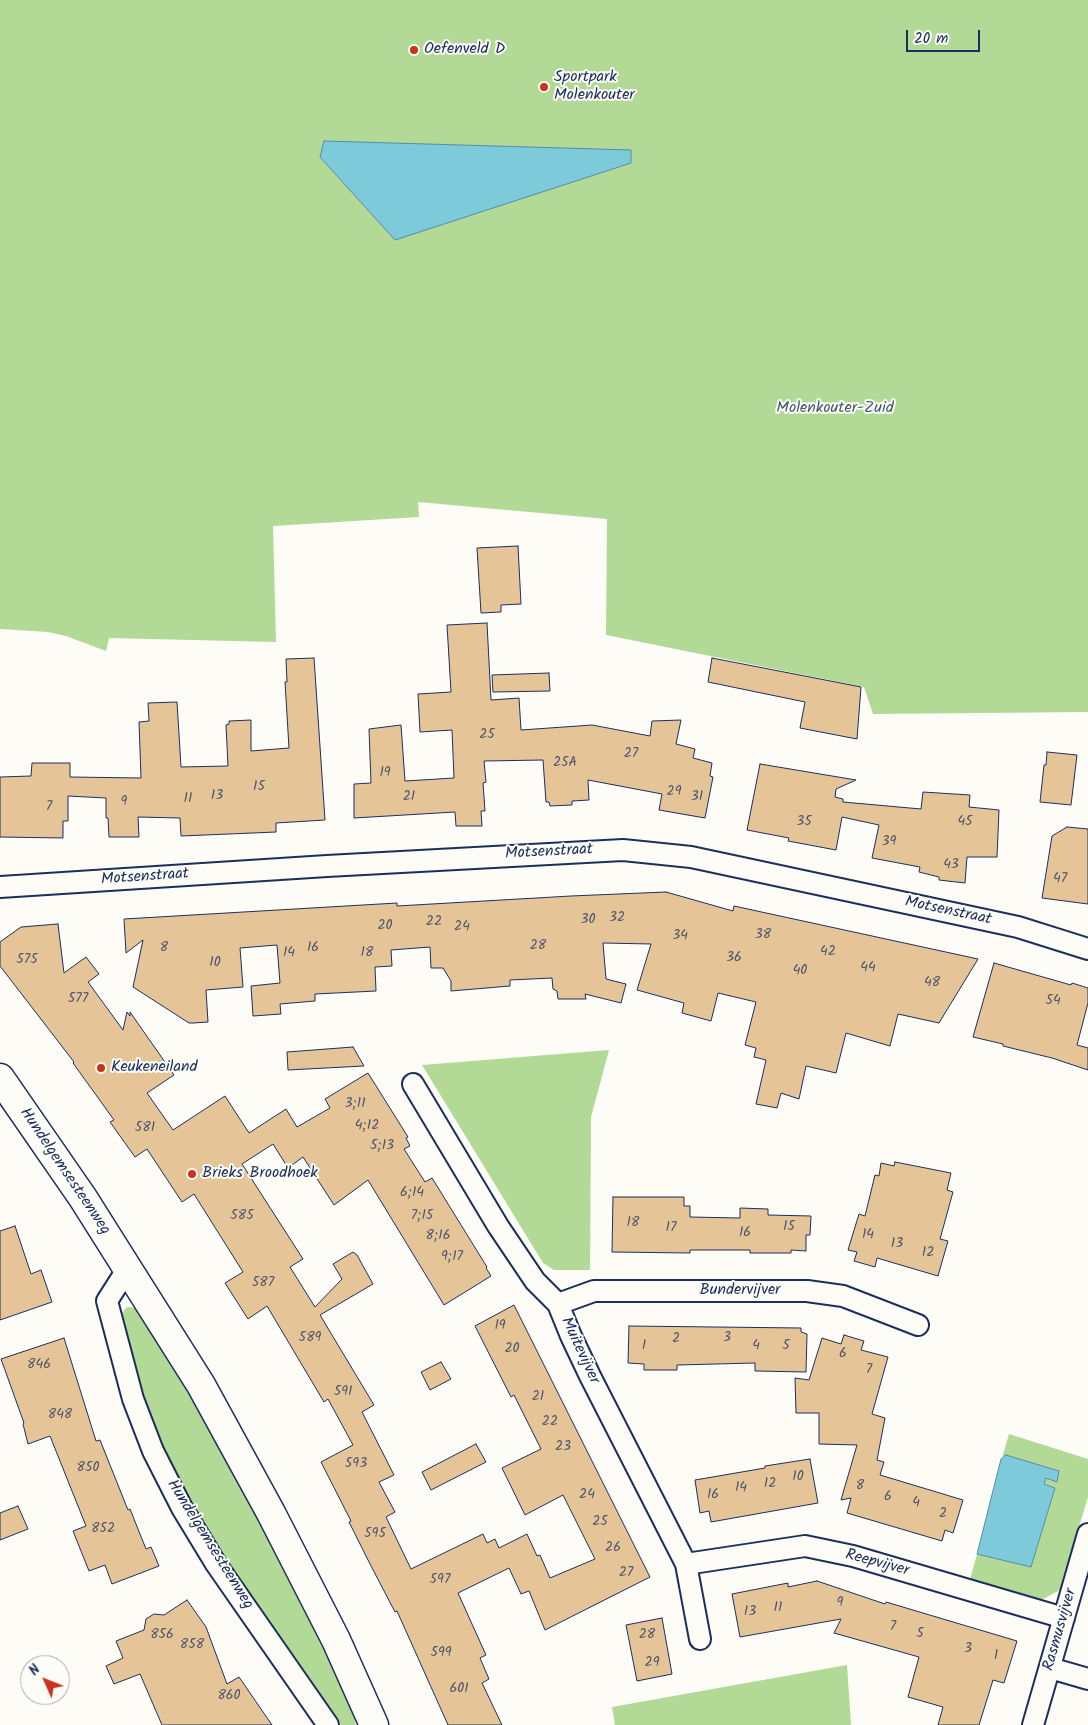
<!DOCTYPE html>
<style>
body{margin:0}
#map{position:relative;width:1088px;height:1725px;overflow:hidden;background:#fdfcf7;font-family:Kalam,sans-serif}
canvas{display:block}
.north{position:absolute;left:20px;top:1655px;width:50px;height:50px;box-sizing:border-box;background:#fdfcf7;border:1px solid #a3aaba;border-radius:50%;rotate:314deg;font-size:14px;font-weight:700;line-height:20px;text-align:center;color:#1b2f5e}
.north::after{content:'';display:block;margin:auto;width:18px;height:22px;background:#c8321e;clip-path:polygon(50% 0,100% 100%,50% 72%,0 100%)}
.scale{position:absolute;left:906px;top:30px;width:74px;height:22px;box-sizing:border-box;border:2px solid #1b2f5e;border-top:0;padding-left:6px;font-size:15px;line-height:18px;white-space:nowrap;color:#1b2f5e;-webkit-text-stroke:4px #fdfcf7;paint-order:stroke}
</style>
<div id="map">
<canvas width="1088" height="1725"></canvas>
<div class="north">N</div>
<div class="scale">20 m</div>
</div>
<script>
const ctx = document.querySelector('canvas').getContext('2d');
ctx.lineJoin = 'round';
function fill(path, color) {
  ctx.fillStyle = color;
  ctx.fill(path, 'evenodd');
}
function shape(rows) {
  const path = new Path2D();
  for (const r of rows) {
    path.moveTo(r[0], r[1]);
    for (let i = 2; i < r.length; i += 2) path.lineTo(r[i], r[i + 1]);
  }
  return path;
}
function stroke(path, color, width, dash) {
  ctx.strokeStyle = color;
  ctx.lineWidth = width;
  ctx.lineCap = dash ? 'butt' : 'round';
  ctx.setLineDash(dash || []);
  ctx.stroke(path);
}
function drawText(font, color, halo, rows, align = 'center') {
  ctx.font = font + ' Kalam,sans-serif';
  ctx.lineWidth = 4;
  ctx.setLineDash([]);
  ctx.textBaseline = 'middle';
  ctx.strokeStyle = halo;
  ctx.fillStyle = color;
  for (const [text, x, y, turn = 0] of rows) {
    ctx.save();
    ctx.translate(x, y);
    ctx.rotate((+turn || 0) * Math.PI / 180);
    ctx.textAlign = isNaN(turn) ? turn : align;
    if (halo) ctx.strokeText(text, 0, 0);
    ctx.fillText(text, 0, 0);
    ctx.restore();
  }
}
const green = shape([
 [0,0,1088,0,1088,712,873,714,864,687,606,635,607,519,418,502,419,517,273,526,276,642,109,638,106,651,66,636,48,632,0,629],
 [609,1050,591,1117,590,1270,554,1270,543,1263,422,1065],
 [127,1307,139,1308,204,1419,287,1571,350,1700,356,1725,341,1725,243,1584,188,1499,165,1454,147,1408,120,1323,121,1314],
 [1009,1434,1088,1459,1088,1497,1060,1590,1041,1600,970,1580,977,1554,1031,1566,1055,1488,1044,1484,1046,1478,1003,1456,1002,1458],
 [847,1665,851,1725,615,1725,612,1707]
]);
const water = shape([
 [324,141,631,150,631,163,395,240,320,157,324,141],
 [1006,1455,1059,1471,1057,1482,1046,1478,1044,1484,1055,1488,1031,1567,977,1554,1001,1459,1006,1455]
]);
const building = shape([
 [518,546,521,604,501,605,501,612,481,613,477,548,518,546],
 [487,623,491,700,519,698,521,730,592,725,650,736,652,721,681,720,676,744,695,749,693,758,712,763,710,776,713,777,705,818,659,810,662,794,588,780,589,800,572,801,572,805,550,806,549,802,546,802,543,760,484,761,486,782,483,783,485,811,481,811,482,826,456,826,455,812,354,818,354,784,371,783,369,729,401,725,405,781,454,778,452,730,420,732,418,694,451,692,447,625,487,623],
 [314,658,325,820,276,823,276,832,181,836,180,818,138,817,139,837,109,837,108,818,106,818,106,798,68,796,68,821,63,821,63,838,0,837,0,777,31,776,32,763,70,763,70,777,141,778,139,722,149,721,148,703,177,702,181,767,228,766,226,725,229,724,229,721,251,720,251,751,289,748,285,682,287,682,286,659,314,658],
 [712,658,861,687,857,739,800,728,805,702,708,682,712,658],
 [549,673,550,691,493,692,492,675,549,673],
 [1047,752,1077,755,1071,805,1040,802,1044,765,1046,765,1047,752],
 [760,764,856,780,836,789,835,797,843,799,843,802,921,809,923,792,970,795,969,807,999,810,997,857,967,857,965,883,939,880,939,877,919,872,920,867,872,858,879,825,842,817,836,850,788,841,789,838,747,830,760,764],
 [1067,827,1088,829,1088,904,1042,898,1052,836,1067,827],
 [666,892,733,911,734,906,978,959,939,1023,898,1014,890,1046,846,1033,836,1073,806,1066,799,1099,781,1093,777,1108,756,1104,766,1060,754,1057,756,1048,745,1045,756,1002,718,993,711,1021,682,1013,684,1003,637,990,651,944,603,943,606,979,626,984,621,1003,585,994,586,999,558,999,557,991,553,989,552,978,510,980,510,986,451,991,451,981,443,968,431,968,430,947,391,950,392,966,375,967,376,991,315,994,315,1001,280,1004,281,1014,253,1016,251,986,280,983,277,945,240,948,243,987,206,990,208,1022,193,1023,189,1023,133,987,143,940,126,953,124,919,397,903,397,906,571,896,666,892],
 [58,924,64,973,86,957,99,974,88,982,123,1030,127,1012,130,1016,130,1012,174,1075,147,1093,173,1130,225,1096,249,1133,286,1109,297,1127,330,1108,325,1099,368,1073,408,1137,406,1138,410,1146,404,1149,425,1182,432,1178,487,1267,486,1268,491,1276,444,1305,368,1180,334,1205,303,1157,288,1168,273,1144,242,1164,303,1259,290,1267,315,1307,342,1279,333,1264,353,1252,357,1255,373,1284,320,1315,374,1405,362,1412,394,1475,379,1482,395,1512,386,1517,411,1569,483,1534,487,1543,495,1539,499,1548,527,1534,537,1556,540,1555,550,1578,595,1559,563,1495,525,1515,502,1468,541,1449,514,1395,511,1397,475,1326,514,1305,650,1577,545,1630,529,1591,521,1594,509,1568,458,1593,486,1655,480,1658,489,1679,482,1683,502,1725,448,1725,397,1611,395,1612,370,1564,349,1522,351,1521,321,1462,353,1445,328,1399,324,1402,267,1306,248,1319,225,1283,243,1272,194,1194,182,1202,147,1149,135,1157,110,1122,114,1120,73,1063,74,1062,0,966,0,942,21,927,58,924],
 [994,963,1071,985,1072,983,1088,988,1088,1003,1077,1045,1088,1048,1088,1070,1052,1058,1003,1046,1003,1044,973,1037,994,963],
 [353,1047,364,1066,288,1070,287,1052,353,1047],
 [895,1162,951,1173,947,1190,953,1192,940,1239,948,1241,938,1276,877,1258,875,1267,854,1261,857,1252,848,1250,859,1214,865,1216,875,1175,879,1176,881,1163,894,1166,895,1162],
 [613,1197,684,1197,684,1206,690,1206,690,1217,740,1218,740,1208,768,1209,768,1215,811,1216,810,1235,806,1235,806,1251,791,1250,791,1253,750,1253,750,1250,690,1250,690,1253,612,1252,613,1197],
 [15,1226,31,1274,41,1270,52,1302,0,1320,0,1231,15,1226],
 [629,1326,801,1328,801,1332,807,1334,806,1372,756,1371,755,1371,755,1363,677,1365,677,1370,644,1370,644,1364,628,1363,629,1326],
 [844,1335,864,1341,861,1350,888,1357,872,1414,885,1418,877,1460,884,1462,880,1475,963,1500,953,1533,945,1530,942,1541,847,1513,851,1498,841,1500,857,1445,819,1444,819,1413,796,1413,795,1378,809,1380,822,1338,841,1344,844,1335],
 [64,1338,96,1441,100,1440,128,1510,130,1509,146,1549,151,1547,159,1566,112,1584,105,1565,89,1571,73,1531,86,1526,50,1436,28,1444,23,1424,24,1423,1,1359,64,1338],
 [441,1362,451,1379,430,1390,421,1372,441,1362],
 [476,1444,486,1462,431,1490,422,1472,476,1444],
 [810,1459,818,1503,711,1522,709,1511,700,1513,695,1480,765,1468,765,1466,810,1459],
 [18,1506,28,1529,0,1540,0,1513,18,1506],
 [817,1581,885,1604,886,1602,1017,1641,1004,1683,993,1680,979,1725,938,1725,943,1707,908,1697,919,1657,834,1633,841,1619,740,1637,732,1594,788,1583,788,1587,817,1581],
 [187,1600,206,1627,227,1684,239,1677,272,1725,162,1725,140,1674,114,1684,106,1666,123,1658,116,1641,144,1630,146,1619,154,1614,164,1615,187,1600],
 [662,1618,672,1674,637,1681,626,1625,662,1618]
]);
const street = shape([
 [0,887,327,866,623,850,691,857,1018,927,1088,949],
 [413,1084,498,1226,535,1281,558,1304,571,1336,590,1376,686,1564,700,1639],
 [128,1268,107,1301,133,1399,153,1451,182,1508,216,1564,328,1725],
 [558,1304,594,1291,807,1291,843,1296,918,1325],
 [686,1564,805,1546,853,1556,1064,1618],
 [1050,1668,1088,1679],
 [1033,1725,1088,1534]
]);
const secondary = shape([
 [0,1078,83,1198,201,1385,271,1513,336,1640,374,1725]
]);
const markers = [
 [414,50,5,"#c8321e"],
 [544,87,5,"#c8321e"],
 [101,1068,5,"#c8321e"],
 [192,1174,5,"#c8321e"]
];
const numberNames = [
 ["25",487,736],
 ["27",631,755],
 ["25A",565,764],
 ["19",385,774],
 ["15",259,788],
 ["29",674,793],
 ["13",217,797],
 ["21",409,798],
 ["31",697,798],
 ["11",188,800],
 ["9",124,803],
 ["7",49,808],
 ["35",804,823],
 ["45",965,823],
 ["39",889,843],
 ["43",951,866],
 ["47",1060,880],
 ["32",617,919],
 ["30",588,921],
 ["22",434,923],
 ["20",385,927],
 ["24",462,928],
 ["38",763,936],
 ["34",680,937],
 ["28",538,947],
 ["8",164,949],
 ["16",313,949],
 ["42",828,953],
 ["14",289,954],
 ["18",367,954],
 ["36",734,959],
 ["575",27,961],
 ["10",215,964],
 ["44",868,969],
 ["40",800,972],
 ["48",932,984],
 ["577",78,1000],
 ["54",1053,1002],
 ["3;11",355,1105],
 ["4;12",367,1127],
 ["581",145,1129],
 ["5;13",382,1147],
 ["6;14",412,1194],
 ["585",242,1217],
 ["7;15",422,1217],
 ["18",633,1224],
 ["15",789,1228],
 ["17",671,1229],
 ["16",745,1234],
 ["14",868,1236],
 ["8;16",438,1237],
 ["13",897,1245],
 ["12",928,1254],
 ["9;17",452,1258],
 ["587",263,1284],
 ["19",500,1327],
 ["589",310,1339],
 ["3",727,1339],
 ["2",676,1340],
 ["1",644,1347],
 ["4",756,1347],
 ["5",786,1347],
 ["20",512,1350],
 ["6",843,1355],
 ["846",39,1366],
 ["7",869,1371],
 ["591",343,1393],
 ["21",538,1398],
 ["848",60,1416],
 ["22",550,1423],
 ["23",563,1448],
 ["593",356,1465],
 ["850",88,1469],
 ["10",798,1478],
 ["12",770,1485],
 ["8",860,1487],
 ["14",741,1489],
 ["24",587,1496],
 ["16",713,1496],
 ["6",888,1498],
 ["4",916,1504],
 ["2",943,1515],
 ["25",600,1523],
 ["852",103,1530],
 ["595",375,1535],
 ["26",613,1549],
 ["27",626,1574],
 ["597",440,1581],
 ["9",840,1604],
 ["11",778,1609],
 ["13",750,1613],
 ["7",893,1628],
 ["5",920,1635],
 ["856",162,1636],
 ["28",647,1636],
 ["858",192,1646],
 ["3",968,1650],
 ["599",441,1654],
 ["1",996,1657],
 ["29",652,1664],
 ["601",459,1690],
 ["860",229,1697]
];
const poiNames = [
 ["Oefenveld D",424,50],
 ["Sportpark",554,78],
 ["Molenkouter",554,96],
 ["Keukeneiland",111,1068],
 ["Brieks Broodhoek",202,1174]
];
const parkNames = [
 ["Molenkouter-Zuid",835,409]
];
const streetNames = [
 ["Motsenstraat",549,853,-3],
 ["Motsenstraat",145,878,-4],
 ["Motsenstraat",948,912,12],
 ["Hundelgemsesteenweg",64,1172,56],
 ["Bundervijver",740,1291],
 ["Muitevijver",579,1351,65],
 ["Hundelgemsesteenweg",209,1545,58],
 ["Reepvijver",877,1564,15],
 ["Rasmusvijver",1061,1630,-74]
];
fill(green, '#b2d995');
fill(water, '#7dcadb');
stroke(water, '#568ca9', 1);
fill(building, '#e5c597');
stroke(building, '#1b2f5e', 1);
stroke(street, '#1b2f5e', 24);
stroke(secondary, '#1b2f5e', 31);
stroke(street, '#fdfcf7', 20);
stroke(secondary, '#fdfcf7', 28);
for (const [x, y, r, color] of markers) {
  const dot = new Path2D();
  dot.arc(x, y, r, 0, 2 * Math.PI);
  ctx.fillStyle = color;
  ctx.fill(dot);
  stroke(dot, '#fdfcf7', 2);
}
drawText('14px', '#4e546c', null, numberNames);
drawText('16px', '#1b2f5e', '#fdfcf7', poiNames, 'left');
drawText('16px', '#415a6c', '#fdfcf7', parkNames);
drawText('16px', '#1b2f5e', '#fdfcf7', streetNames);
</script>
